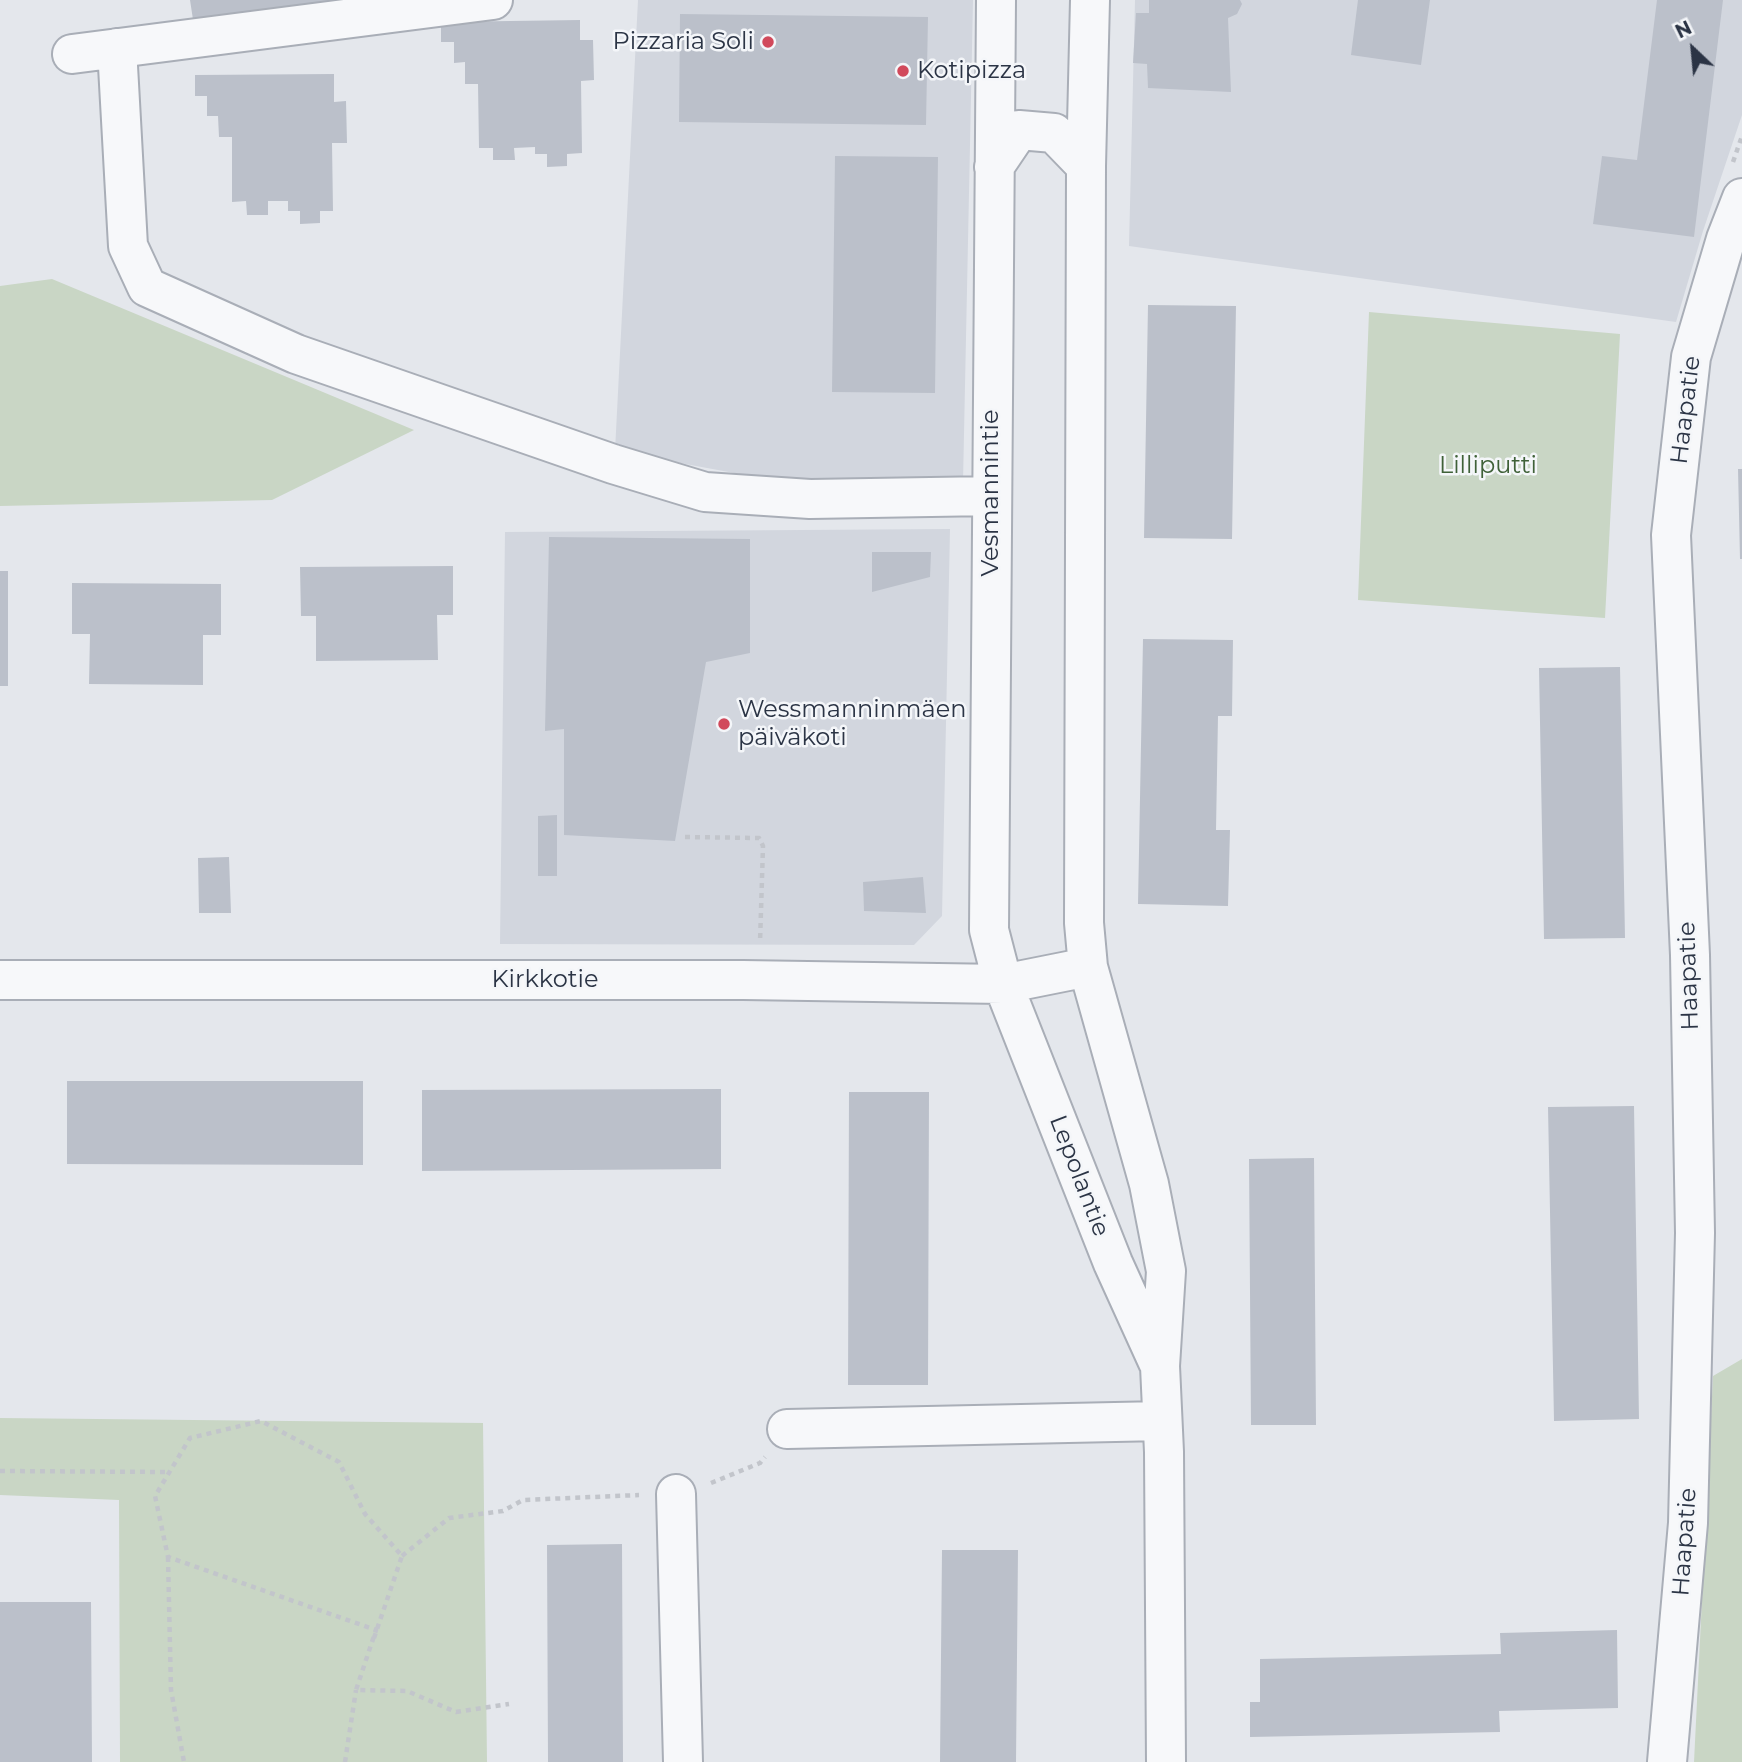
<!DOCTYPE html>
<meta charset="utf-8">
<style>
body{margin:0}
#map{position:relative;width:1742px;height:1762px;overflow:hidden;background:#e4e7ec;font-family:Montserrat,sans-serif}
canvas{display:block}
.north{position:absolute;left:1658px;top:14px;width:70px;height:70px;-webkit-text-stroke:5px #f4f6f9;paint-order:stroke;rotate:334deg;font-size:19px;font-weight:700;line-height:28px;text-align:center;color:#2b3445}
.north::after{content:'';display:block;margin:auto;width:24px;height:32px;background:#2b3445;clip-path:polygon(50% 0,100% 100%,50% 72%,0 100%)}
</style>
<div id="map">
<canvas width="1742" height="1762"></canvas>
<div class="north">N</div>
</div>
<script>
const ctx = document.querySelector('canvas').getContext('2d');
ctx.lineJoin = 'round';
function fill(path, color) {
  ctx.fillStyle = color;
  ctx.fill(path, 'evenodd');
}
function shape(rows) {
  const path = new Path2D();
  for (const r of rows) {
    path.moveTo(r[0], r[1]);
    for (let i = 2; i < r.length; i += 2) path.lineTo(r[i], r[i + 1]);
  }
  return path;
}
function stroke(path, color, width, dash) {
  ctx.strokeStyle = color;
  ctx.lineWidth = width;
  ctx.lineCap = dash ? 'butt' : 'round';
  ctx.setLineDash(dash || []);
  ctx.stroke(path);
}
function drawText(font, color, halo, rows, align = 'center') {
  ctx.font = font + ' Montserrat,sans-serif';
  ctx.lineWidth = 5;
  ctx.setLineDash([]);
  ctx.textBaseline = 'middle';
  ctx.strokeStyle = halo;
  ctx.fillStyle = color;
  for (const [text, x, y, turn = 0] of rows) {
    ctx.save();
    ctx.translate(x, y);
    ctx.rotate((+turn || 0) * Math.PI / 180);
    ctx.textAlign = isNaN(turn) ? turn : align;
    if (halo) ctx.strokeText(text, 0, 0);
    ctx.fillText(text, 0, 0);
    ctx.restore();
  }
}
const built = shape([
 [638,0,973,0,963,482,810,487,615,451],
 [1135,0,1742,0,1742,115,1703,231,1676,322,1129,246],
 [950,529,942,916,914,945,500,944,505,532]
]);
const green = shape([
 [52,279,414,430,272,500,0,506,0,286],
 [1369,312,1620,334,1605,618,1358,600],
 [1742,1359,1742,1762,1694,1762,1713,1376],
 [0,1418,483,1423,487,1762,120,1762,119,1500,0,1495]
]);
const building = shape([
 [190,0,344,0,194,26],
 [1149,0,1240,0,1242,4,1237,14,1228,18,1231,92,1148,88,1147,64,1133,63,1136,13,1149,13],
 [1358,0,1430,0,1421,65,1351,55],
 [1657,0,1723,0,1694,237,1593,224,1602,156,1637,160],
 [680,14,928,17,926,125,679,122],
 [580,20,580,40,593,40,594,80,581,81,582,153,567,154,567,166,547,167,547,154,535,154,535,147,514,148,515,160,493,160,493,148,479,148,478,84,465,84,465,62,454,63,454,42,441,42,441,22],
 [334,74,334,102,346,101,347,143,332,143,333,211,320,211,320,223,300,224,300,211,288,211,288,201,268,201,268,215,247,215,246,201,232,202,232,137,219,137,218,116,207,116,207,96,195,96,195,75],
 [835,156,938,157,935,393,832,392],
 [1148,305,1236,306,1232,539,1144,538],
 [1738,469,1742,469,1742,559,1740,559],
 [549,537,750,539,750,653,706,662,675,841,564,835,564,729,545,731],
 [872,552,931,552,930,577,872,592],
 [453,566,453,615,437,615,438,660,316,661,316,616,301,616,300,567],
 [0,571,8,571,8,686,0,686],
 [72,583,221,584,221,635,203,635,203,685,89,684,90,634,72,634],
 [1143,639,1233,640,1232,716,1218,716,1216,830,1230,830,1228,906,1138,904],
 [1620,667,1625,938,1544,939,1539,668],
 [557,815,557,876,538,876,538,816],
 [229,857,231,913,199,913,198,858],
 [923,877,926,913,864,911,863,882],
 [67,1081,363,1081,363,1165,67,1164],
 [721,1089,721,1169,422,1171,422,1090],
 [849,1092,929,1092,928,1385,848,1385],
 [1634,1106,1639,1419,1554,1421,1548,1107],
 [1314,1158,1316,1425,1251,1425,1249,1159],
 [622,1544,623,1762,548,1762,547,1545],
 [942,1550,1018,1550,1016,1762,940,1762],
 [0,1602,91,1602,92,1762,0,1762],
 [1617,1630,1618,1708,1499,1711,1500,1732,1250,1737,1250,1702,1260,1702,1260,1659,1501,1654,1500,1633]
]);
const path = shape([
 [1733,162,1742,136],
 [685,837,759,838,763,846,760,943],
 [0,1471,169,1472],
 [711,1483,760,1463,765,1457],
 [402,1556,449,1518,503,1511,523,1500,639,1495],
 [168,1557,171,1690,184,1762],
 [374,1638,402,1556,365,1514,339,1462,261,1421,190,1438,155,1496,168,1557,376,1630,356,1690,407,1691,456,1712,509,1704],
 [345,1762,356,1690]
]);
const minor = shape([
 [996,0,989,930,1003,984,1113,1263,1158,1362],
 [1090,0,1086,166,1084,923,1088,967,1149,1184,1166,1271,1160,1366,1164,1452,1166,1762],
 [117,48,128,246,147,287,296,354,613,464,705,492,810,499,991,496],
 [72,54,493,0],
 [994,167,1019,130,1054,133,1086,166],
 [0,980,743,980,1003,984,1088,967],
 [787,1429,1162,1421],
 [676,1494,683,1762],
 [1667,1762,1688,1523,1695,1233,1690,955,1671,535,1691,357,1726,239,1742,198]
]);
const markers = [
 [768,42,7,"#d1495b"],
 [903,71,7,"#d1495b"],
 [724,724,7,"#d1495b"]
];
const poiNames = [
 ["Pizzaria Soli",754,42,"right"],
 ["Kotipizza",917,71],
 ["Wessmanninmäen",738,710],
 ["päiväkoti",738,738]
];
const streetNames = [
 ["Haapatie",1686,410,-83],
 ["Vesmannintie",991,493,-90],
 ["Haapatie",1689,976,-92],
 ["Kirkkotie",545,980],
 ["Lepolantie",1079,1176,69],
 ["Haapatie",1685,1542,-86]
];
const parkNames = [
 ["Lilliputti",1488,466]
];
fill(built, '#d2d6de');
fill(green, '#c9d6c5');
fill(building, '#bbc0ca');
stroke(minor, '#a9aeb7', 42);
stroke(path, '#c2c5cb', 4.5, [5, 5]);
stroke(minor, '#f7f8fa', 38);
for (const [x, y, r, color] of markers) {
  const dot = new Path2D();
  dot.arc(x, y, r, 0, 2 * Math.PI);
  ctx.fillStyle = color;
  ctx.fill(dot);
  stroke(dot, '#f4f6f9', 2.5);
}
drawText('24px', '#2b3445', '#f4f6f9', poiNames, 'left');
drawText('24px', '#2b3445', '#f4f6f9', streetNames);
drawText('24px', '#3f6138', '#f4f6f9', parkNames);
</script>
